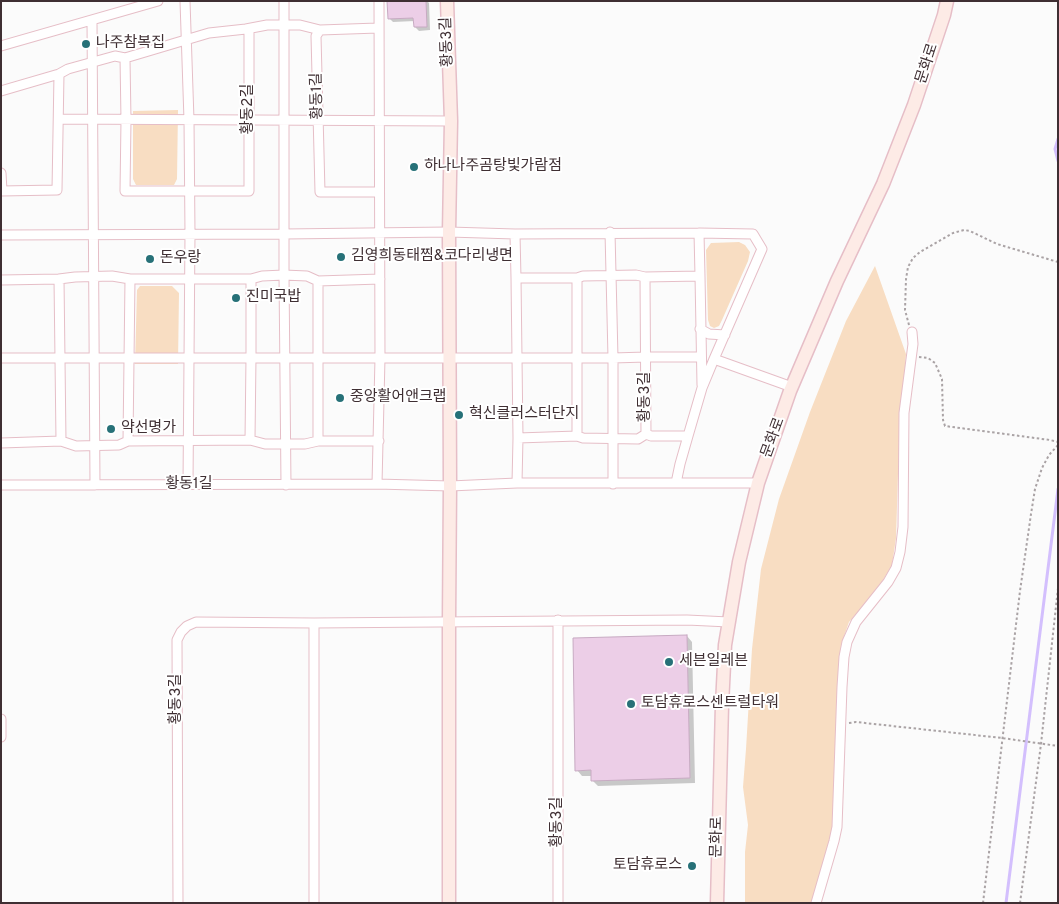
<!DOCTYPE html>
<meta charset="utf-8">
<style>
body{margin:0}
#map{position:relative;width:1059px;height:904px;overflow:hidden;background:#fbfbfb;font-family:Overpass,sans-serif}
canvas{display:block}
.frame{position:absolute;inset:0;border:2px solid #3f2f33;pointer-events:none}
</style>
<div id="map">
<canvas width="1059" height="904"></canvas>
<div class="frame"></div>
</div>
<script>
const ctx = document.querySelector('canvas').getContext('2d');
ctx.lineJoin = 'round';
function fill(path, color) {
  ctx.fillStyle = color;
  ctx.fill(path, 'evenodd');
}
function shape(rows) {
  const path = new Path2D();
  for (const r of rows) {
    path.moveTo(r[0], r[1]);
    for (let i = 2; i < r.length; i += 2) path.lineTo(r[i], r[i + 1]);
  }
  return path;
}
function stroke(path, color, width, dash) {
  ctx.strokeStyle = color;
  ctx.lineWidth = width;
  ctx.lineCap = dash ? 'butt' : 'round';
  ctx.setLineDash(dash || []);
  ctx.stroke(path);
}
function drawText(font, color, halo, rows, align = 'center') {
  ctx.font = font + ' Overpass,"Noto Sans KR",sans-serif';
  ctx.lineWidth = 4;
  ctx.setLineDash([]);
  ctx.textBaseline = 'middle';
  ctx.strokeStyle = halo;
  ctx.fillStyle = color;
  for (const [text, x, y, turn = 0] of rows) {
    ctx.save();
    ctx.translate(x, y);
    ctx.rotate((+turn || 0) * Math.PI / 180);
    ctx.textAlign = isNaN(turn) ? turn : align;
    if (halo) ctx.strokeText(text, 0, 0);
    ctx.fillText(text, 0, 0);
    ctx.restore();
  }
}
const green = shape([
 [178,110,177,179,174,185,136,185,133,179,133,111],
 [739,242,745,245,750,252,748,261,722,320,719,326,714,328,710,326,708,320,706,250,711,243],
 [875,266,906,354,898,474,896,538,892,565,877,590,849,622,841,645,837,703,834,825,812,903,745,903,745,852,748,825,743,787,746,749,752,649,761,569,779,499,810,412,846,321],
 [140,286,172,286,179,293,178,364,135,364,137,290]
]);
const shadow = shape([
 [389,1,427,1,429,3,430,30,419,31,415,27,415,21,393,22,389,18],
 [687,636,692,642,695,783,598,786,592,780,592,776,582,776,577,770]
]);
const stream = shape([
 [1058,139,1055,149,1058,161],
 [1006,903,1058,489]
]);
const building = shape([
 [387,1,426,1,427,27,414,27,413,18,388,19,387,1],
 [687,635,690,778,591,781,591,770,575,771,573,638,687,635]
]);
const path = shape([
 [909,325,905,310,906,279,908,267,913,258,920,252,953,233,964,230,970,231,997,244,1058,262],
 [919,357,928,358,935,363,942,379,943,420,945,426,1050,440,1058,442],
 [849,723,856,722,1002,738,1058,746],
 [983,903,1020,591,1031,514,1035,489,1042,468,1049,455,1058,445],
 [1020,903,1041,744,1058,588]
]);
const street = shape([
 [185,1,189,120,190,234,188,484],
 [284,1,284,275,286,485],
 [92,20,95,485],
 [378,28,320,30,316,36,320,192,379,192],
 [246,29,249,32,249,191,125,191,126,120,125,58,209,33,246,29],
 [246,29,267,25,300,25,320,30],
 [1,46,158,1],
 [59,74,68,69,115,56,125,58],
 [1,91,59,74,57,190,1,191],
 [59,119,451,121],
 [1,173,2,191],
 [610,232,613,358,613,484],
 [699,233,700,276],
 [515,234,516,278],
 [1,235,284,234,449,232,515,234,699,233,753,234,762,249,714,359,702,388,688,436],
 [577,278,583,276,636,275,645,277],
 [59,279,75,277,112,276,130,279],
 [130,279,251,279,251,357,250,440,128,441,130,279],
 [251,279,262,276,284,275,307,276,318,281],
 [1,280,59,279,61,441,1,443],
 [700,329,709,334,725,335],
 [1,358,613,358,646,357,701,357],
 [714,359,792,387],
 [518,438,577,436,583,438,638,439,646,434],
 [250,440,265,444,305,444,318,441],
 [61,441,76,446,119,445,128,441],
 [379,441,318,441,318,281,380,279],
 [517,483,676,483,680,464,688,436,651,436,646,434,645,277,700,276,702,385],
 [676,483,758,483],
 [377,484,380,358,379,1],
 [1,485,377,484,450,486,517,483,518,438,516,278,577,278,577,436],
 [558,620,558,903],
 [314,623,314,903],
 [1,719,1,737],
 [178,903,177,640,181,632,187,626,196,622,314,623,687,620,729,622],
 [816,903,834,841,837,827,842,687,844,657,847,642,856,622,888,582,896,568,900,552,903,527,904,413,913,344,912,332]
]);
const secondary = shape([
 [447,1,451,121,449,232,450,486,449,621,449,903],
 [717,903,722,705,725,645,739,562,758,483,790,391,837,281,883,184,914,105,944,15,947,1]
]);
const markers = [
 [86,44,5,"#277178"],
 [414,167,5,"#277178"],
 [341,257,5,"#277178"],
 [150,259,5,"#277178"],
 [236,298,5,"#277178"],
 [340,398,5,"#277178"],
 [459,415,5,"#277178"],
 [111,429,5,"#277178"],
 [669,662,5,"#277178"],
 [631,704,5,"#277178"],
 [692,866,5,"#277178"]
];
const streetNames = [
 ["황동3길",448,42,-92],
 ["문화로",928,64,-72],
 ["황동1길",318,96,-91],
 ["황동2길",249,109,-90],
 ["황동3길",646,397,-90],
 ["문화로",774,438,-70],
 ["황동1길",189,485],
 ["황동3길",177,699,-90],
 ["황동3길",558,822,-90],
 ["문화로",718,837,-89]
];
const poiNames = [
 ["나주참복집",96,44],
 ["하나나주곰탕빛가람점",424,167],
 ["김영희동태찜&코다리냉면",351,257],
 ["돈우랑",160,259],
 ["진미국밥",246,298],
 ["중앙활어앤크랩",350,398],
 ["혁신클러스터단지",469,415],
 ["약선명가",121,429],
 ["세븐일레븐",679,662],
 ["토담휴로스센트럴타워",641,704],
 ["토담휴로스",682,866,"right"]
];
fill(green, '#f8ddc2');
fill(shadow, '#0003');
stroke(stream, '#d3bffd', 3);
fill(building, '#eccee7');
stroke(building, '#c7aac2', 1);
stroke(street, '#e6bec7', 11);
stroke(secondary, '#e6bec7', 15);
stroke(path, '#aaa3a5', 2, [2.5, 2.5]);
stroke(street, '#fff', 9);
stroke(secondary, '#fdebe6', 12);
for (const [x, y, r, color] of markers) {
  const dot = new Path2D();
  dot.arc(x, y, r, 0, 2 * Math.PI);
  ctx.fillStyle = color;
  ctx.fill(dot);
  stroke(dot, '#fff', 2);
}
drawText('15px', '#3f2f33', '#fff', streetNames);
drawText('15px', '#3f2f33', '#fff', poiNames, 'left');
</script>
